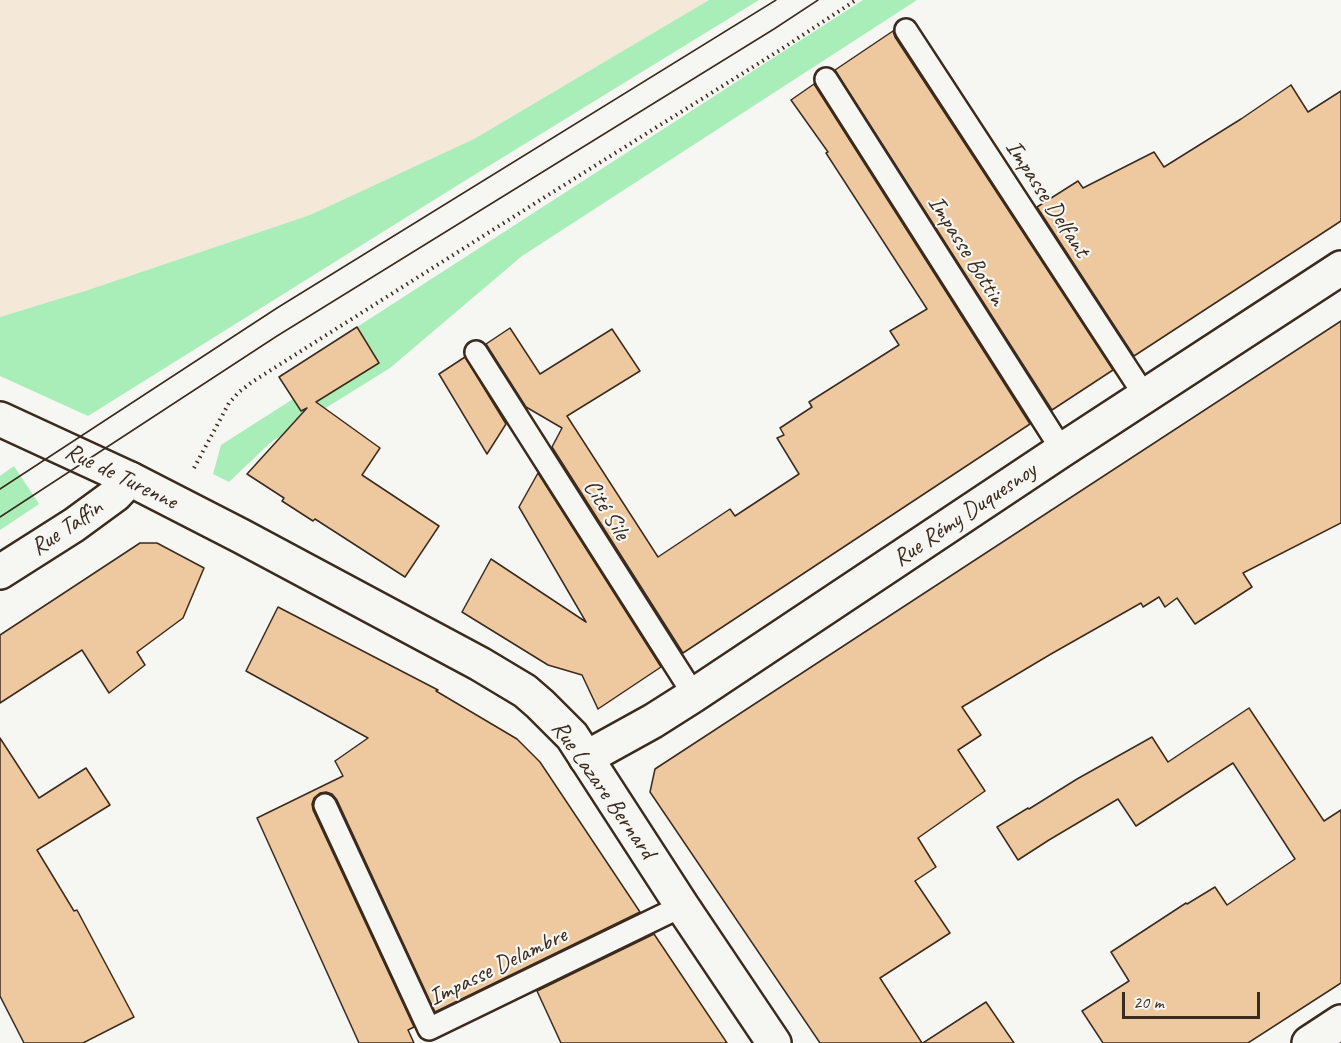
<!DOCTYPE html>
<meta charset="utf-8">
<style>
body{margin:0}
#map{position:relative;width:1341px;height:1043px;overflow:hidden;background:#f6f6f2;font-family:Caveat,sans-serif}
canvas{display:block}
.scale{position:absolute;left:1122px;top:992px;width:138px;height:27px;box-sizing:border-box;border:3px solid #3b2a1e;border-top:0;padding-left:8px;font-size:18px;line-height:21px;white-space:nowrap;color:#3b2a1e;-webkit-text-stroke:4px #f6f6f2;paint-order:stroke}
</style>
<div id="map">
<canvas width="1341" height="1043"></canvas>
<div class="scale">20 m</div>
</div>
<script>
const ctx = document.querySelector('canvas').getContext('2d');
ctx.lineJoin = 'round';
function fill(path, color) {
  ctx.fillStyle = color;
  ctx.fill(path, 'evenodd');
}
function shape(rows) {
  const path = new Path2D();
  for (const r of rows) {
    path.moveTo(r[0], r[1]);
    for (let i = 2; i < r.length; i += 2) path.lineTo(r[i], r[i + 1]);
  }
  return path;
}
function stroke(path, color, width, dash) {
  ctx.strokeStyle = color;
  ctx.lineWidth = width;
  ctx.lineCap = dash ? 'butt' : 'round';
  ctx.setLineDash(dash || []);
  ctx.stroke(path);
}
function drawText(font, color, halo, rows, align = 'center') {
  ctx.font = font + ' Caveat,sans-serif';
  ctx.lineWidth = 4.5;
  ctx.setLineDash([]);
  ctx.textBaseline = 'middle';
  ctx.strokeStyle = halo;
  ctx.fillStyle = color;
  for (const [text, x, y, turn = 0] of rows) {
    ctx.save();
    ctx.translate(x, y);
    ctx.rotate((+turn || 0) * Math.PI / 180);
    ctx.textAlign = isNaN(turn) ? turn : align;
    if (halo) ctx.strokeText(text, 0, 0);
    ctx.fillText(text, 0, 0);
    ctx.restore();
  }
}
const built = shape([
 [0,0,709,0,474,139,310,215,88,290,0,317]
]);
const green = shape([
 [709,0,759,0,466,180,88,416,0,376,0,317,88,290,310,215,474,139],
 [863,0,917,0,522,256,390,368,271,442,229,482,213,474,221,445,293,399,301,411,379,363,357,327],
 [14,466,39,504,0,530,0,476]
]);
const building = shape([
 [893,31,895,37,1113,370,1052,410,835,70,893,31],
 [814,84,1030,424,683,653,552,447,562,428,526,407,486,344,510,328,540,374,612,329,640,371,567,416,658,557,730,509,735,516,799,474,777,438,784,435,780,428,812,407,809,402,899,345,890,331,927,309,826,153,828,152,791,100,814,84],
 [1291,85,1308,112,1341,91,1341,221,1134,356,1037,207,1078,181,1083,188,1154,152,1164,167,1241,119,1291,85],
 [1341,321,1341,523,1243,573,1252,587,1195,624,1177,598,1165,607,1159,597,1143,607,1141,603,1051,654,962,707,981,735,958,750,985,791,918,838,936,867,915,881,950,933,880,978,922,1043,820,1043,650,792,655,769,1341,321],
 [357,327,379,363,316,402,380,448,362,475,439,526,405,577,315,519,313,521,282,501,284,498,247,474,307,408,301,411,279,377,357,327],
 [465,357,506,424,487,454,439,374,465,357],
 [538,473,661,667,598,709,582,675,548,665,462,612,491,559,586,622,519,507,538,473],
 [140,543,157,543,204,568,183,618,137,652,145,665,109,693,82,650,0,703,0,635,140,543],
 [278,607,438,690,436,691,517,739,540,762,640,912,435,1012,337,800,332,794,326,792,320,793,314,798,312,804,313,810,414,1027,408,1030,414,1043,359,1043,257,818,343,776,335,761,368,738,246,671,278,607],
 [1249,708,1324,821,1341,810,1341,983,1248,1043,1103,1043,1082,1011,1129,981,1111,952,1186,903,1187,904,1215,887,1227,905,1295,859,1233,763,1136,826,1118,799,1049,840,1018,860,997,827,1028,808,1029,809,1077,779,1152,737,1168,762,1249,708],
 [0,738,39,798,86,768,110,805,37,850,74,911,77,910,134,1017,83,1043,24,1043,0,996,0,738],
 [654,934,727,1043,561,1043,537,991,654,934],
 [986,1002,1014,1043,923,1043,986,1002]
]);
const path = shape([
 [194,468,229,403,239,392,252,382,537,202,780,50,856,0]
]);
const lane = shape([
 [906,30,1145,396],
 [826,79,1062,450],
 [476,352,694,695],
 [325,805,429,1029,682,906]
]);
const street = shape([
 [0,572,74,525,115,495,130,479],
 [586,758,653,721,694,695,1062,450,1341,268],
 [1309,1043,1341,1022]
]);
const secondary = shape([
 [0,419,130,479,241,536,480,664,525,691,540,704,572,736,682,906,774,1043]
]);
const tram = shape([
 [0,489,277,308,776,0],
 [0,517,277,336,774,29,818,0]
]);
const streetNames = [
 ["Impasse Delfant",1047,199,57],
 ["Impasse Bottin",966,251,58],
 ["Rue de Turenne",121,477,26],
 ["Cité Sile",606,510,58],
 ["Rue Rémy Duquesnoy",965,515,-34],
 ["Rue Taffin",67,528,-34],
 ["Rue Lazare Bernard",603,790,55],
 ["Impasse Delambre",498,967,-26]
];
fill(built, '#f4e8d9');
fill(green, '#a9edb8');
fill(building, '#eec89e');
stroke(building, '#3b2a1e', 1.5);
stroke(lane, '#3b2a1e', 26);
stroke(street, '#3b2a1e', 38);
stroke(secondary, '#3b2a1e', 38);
stroke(path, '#3b2a1e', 4, [1.5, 4.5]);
stroke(lane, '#f6f6f2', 21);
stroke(street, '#f6f6f2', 33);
stroke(secondary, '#f6f6f2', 33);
stroke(tram, '#3b2a1e', 1.5);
drawText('24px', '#3b2a1e', '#f6f6f2', streetNames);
</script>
